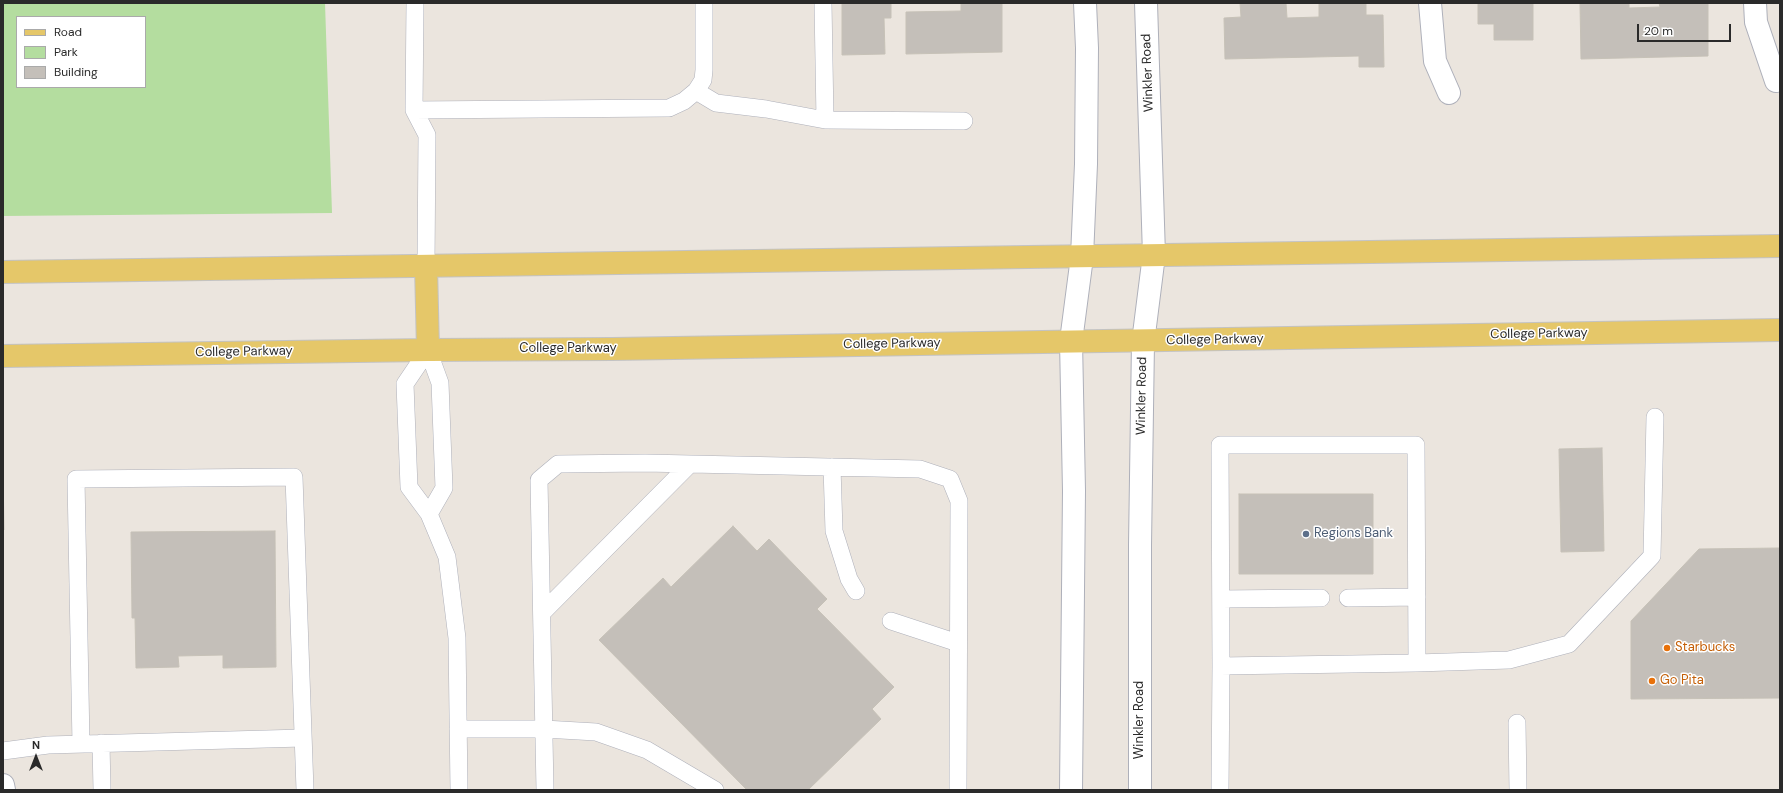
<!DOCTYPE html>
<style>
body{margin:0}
#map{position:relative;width:1783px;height:793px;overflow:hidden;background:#ebe5de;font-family:"DM Sans",sans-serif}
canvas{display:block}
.frame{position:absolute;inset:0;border:4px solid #2a2a2a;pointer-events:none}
.legend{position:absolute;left:16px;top:16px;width:130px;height:72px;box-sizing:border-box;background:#fff;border:1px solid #aaa;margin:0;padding:5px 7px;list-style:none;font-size:12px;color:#2a2a2a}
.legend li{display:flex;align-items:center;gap:8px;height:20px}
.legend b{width:20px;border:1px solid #aaa}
.north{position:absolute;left:16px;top:737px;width:40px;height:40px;-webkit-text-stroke:3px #fff;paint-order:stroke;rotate:0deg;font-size:11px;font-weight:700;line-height:16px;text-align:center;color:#2a2a2a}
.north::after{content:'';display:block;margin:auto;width:14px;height:18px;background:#2a2a2a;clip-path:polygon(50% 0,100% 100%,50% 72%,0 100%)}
.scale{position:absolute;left:1637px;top:24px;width:94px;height:18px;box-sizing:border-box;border:2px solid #2a2a2a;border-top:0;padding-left:5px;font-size:12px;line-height:14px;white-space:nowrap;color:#2a2a2a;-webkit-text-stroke:3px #fff;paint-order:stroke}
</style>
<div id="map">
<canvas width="1783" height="793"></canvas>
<div class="frame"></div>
<ul class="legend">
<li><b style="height:5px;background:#e5c769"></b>Road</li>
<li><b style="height:11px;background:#b4dd9f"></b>Park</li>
<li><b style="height:11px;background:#c4bfb9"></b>Building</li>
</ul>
<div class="north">N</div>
<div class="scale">20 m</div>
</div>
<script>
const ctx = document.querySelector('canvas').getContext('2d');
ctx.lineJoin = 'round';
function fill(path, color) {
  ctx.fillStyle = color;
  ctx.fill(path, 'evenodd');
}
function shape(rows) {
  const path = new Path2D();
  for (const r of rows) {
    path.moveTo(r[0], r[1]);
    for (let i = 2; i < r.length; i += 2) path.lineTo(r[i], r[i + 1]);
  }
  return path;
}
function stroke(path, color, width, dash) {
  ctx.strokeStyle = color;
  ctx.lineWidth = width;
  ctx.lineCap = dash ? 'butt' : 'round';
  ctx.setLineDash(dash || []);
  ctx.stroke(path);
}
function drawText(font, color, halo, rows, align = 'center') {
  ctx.font = font + ' "DM Sans",sans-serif';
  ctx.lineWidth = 3;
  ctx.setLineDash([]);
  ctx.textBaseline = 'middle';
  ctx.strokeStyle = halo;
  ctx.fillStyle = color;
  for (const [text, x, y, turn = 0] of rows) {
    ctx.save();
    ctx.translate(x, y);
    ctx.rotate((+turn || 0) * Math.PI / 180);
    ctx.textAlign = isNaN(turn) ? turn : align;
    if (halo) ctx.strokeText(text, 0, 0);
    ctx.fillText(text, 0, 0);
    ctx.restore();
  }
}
const green = shape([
 [3,3,325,3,332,213,3,216],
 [17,17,145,17,145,87,17,87]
]);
const building = shape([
 [842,3,891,3,891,18,884,18,885,54,842,55,842,3],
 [961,3,1002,3,1002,52,906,54,906,12,961,11,961,3],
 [1240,3,1286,3,1287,18,1319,17,1319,3,1366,3,1366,15,1383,15,1384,67,1359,67,1359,56,1225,59,1224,18,1241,17,1240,3],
 [1478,3,1533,3,1533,40,1494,40,1494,24,1478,24,1478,3],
 [1580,3,1629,3,1629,8,1660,7,1659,3,1708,3,1708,56,1581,59,1580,3],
 [1602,448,1604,551,1561,552,1559,449,1602,448],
 [3,471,4,530,3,530,3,471],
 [1239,494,1373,494,1373,574,1239,574,1239,494],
 [733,526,757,551,769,539,827,599,817,609,894,687,872,709,881,719,808,790,747,790,599,640,663,578,671,587,733,526],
 [275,531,276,667,223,668,223,655,178,656,179,667,136,668,135,618,132,618,131,532,275,531],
 [1780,548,1780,698,1631,699,1631,621,1699,549,1780,548]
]);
const lane = shape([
 [415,3,414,110,427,135,426,266],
 [696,91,716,103,766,109,825,120,823,3],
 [414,110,669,108,684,101,696,91,703,80,704,70,704,3],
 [825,120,964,121],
 [832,467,834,531,849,579,856,591],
 [429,514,444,488,440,383,428,350,405,384,409,487,429,514,447,557,457,638,459,790],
 [1348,598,1417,597],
 [1221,599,1321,598],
 [542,613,690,464],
 [891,621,958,643],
 [1221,666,1220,445,1416,445,1417,663],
 [1517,723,1518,790],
 [458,729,544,729,596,732,647,750,715,790],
 [101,743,102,790],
 [81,744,76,479,294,477,305,790],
 [3,751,48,745,303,738],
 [545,790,539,480,558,464,645,463,920,469,950,479,959,501,958,790],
 [1220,790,1221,666,1417,663,1509,660,1569,644,1652,556,1655,417]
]);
const street = shape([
 [1430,3,1435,61,1449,93],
 [1755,3,1756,22,1776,81],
 [3,785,4,790]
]);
const secondary = shape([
 [1071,790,1074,491,1071,341,1082,257,1086,164,1087,48,1085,3],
 [1140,790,1140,545,1143,342,1154,255,1146,3]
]);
const primary = shape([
 [426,266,428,350],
 [3,272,1780,246],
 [3,356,428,350,612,349,1780,330]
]);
const markers = [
 [1306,534,4,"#5c6f8a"],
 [1667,648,4,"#e8710a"],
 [1652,681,4,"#e8710a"]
];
const streetNames = [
 ["Winkler Road",1148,73,-92],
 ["College Parkway",1539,334,-1],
 ["College Parkway",1215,340,-1],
 ["College Parkway",892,344,-1],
 ["College Parkway",568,349],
 ["College Parkway",244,352,-1],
 ["Winkler Road",1142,396,-89],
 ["Winkler Road",1140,720,-90]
];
const serviceNames = [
 ["Regions Bank",1314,534]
];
const foodNames = [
 ["Starbucks",1675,648],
 ["Go Pita",1660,681]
];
fill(green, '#b4dd9f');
fill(building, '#c4bfb9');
stroke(building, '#c6c1b7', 1);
stroke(lane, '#aeb0ba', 18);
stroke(street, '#aeb0ba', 24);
stroke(secondary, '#aeb0ba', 24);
stroke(primary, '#c3c3c3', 24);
stroke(lane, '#fff', 17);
stroke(street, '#fff', 22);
stroke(secondary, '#fff', 22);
stroke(primary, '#e5c769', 22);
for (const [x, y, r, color] of markers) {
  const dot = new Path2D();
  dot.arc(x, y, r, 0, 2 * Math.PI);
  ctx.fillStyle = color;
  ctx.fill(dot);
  stroke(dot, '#fff', 1.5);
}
drawText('13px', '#2a2a2a', '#fff', streetNames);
drawText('13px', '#4e5e75', '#fff', serviceNames, 'left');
drawText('13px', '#c56008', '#fff', foodNames, 'left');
</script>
